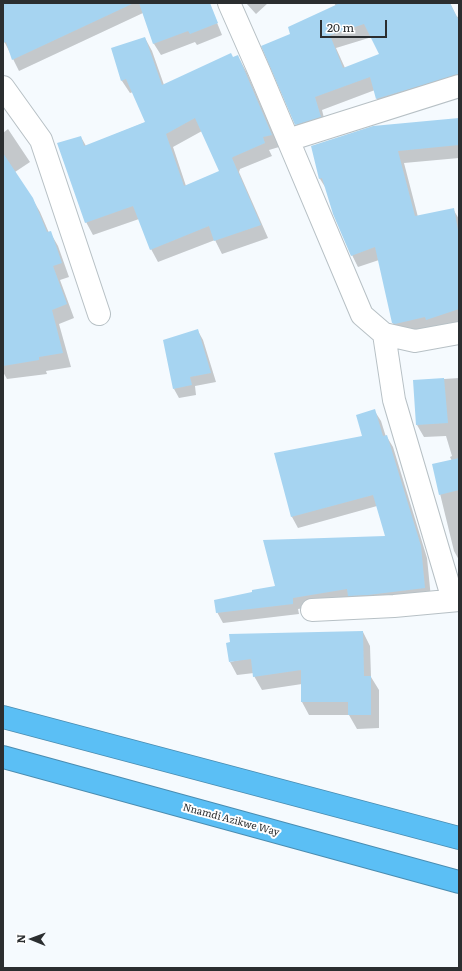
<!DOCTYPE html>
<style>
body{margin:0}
#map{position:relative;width:462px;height:971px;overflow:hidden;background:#f5fafe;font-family:Literata,serif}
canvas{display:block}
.frame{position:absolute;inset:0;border:4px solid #2b2e30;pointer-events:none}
.north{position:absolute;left:12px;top:919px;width:40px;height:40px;-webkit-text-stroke:3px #fff;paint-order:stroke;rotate:271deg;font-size:11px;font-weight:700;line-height:16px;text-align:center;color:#2b2e30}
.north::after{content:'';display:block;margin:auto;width:14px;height:18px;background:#2b2e30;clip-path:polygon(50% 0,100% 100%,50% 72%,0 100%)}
.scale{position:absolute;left:320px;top:20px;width:67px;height:18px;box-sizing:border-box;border:2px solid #2b2e30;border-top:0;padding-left:5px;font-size:12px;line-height:14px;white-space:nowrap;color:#2b2e30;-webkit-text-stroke:3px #fff;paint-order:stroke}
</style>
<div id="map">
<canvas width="462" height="971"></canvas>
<div class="frame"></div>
<div class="north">N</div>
<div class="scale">20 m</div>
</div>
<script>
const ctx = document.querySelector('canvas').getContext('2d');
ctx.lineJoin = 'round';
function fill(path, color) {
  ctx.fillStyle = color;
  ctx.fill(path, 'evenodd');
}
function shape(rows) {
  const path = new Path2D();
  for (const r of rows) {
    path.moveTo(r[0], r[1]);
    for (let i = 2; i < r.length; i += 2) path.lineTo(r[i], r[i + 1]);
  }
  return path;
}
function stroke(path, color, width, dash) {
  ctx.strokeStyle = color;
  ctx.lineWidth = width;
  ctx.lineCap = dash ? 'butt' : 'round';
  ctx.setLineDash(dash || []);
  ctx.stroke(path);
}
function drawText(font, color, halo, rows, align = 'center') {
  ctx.font = font + ' Literata,serif';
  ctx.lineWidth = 4;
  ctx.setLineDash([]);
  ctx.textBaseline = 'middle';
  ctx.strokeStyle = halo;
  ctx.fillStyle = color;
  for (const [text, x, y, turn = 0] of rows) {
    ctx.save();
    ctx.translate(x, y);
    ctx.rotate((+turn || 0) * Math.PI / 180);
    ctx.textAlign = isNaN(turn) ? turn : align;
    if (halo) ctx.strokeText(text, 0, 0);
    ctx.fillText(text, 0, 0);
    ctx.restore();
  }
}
const shadow = shape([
 [3,3,209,3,222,35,197,45,195,42,161,55,154,44,143,13,19,71,3,39],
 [246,3,268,3,256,14],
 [334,3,450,3,457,17,459,16,459,88,385,112,377,99,375,90,322,110,327,130,304,137,296,124,292,35,336,6],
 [372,37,380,55,345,68,336,48],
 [145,38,152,51,164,85,240,60,247,73,279,147,269,150,272,156,240,169,239,172,268,238,222,254,215,240,158,262,151,249,139,219,93,235,86,222,81,137,86,146,146,122,133,92,130,93,122,81,112,49],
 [202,131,221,171,186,186,173,147],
 [459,119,459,158,404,163,418,217,453,209,459,219,459,323,400,335,393,323,379,260,358,267,352,255,327,190,320,179,312,147],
 [8,129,30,162,15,172,32,198,40,212,49,233,50,232,58,246,69,277,60,280,74,318,59,324,71,367,46,371,47,374,7,379,3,372,3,133],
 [198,331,203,340,216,382,195,386,196,395,179,398,174,389],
 [459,378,459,560,454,551,433,465,452,461,450,457,452,456,446,436,424,437,417,425,415,381],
 [374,410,381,421,386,437,387,437,393,447,427,558,431,598,351,600,298,609,299,614,223,623,217,612,387,537,377,506,298,528,292,517,276,454,364,437],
 [363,632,370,646,371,677,379,690,379,728,357,729,349,715,309,715,302,702,302,684,262,690,254,676,254,673,237,675,230,662]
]);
const building = shape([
 [3,3,134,3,12,60,6,42,3,43],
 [139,3,210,3,218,23,190,34,188,31,153,44],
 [340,3,450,3,459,21,459,74,376,99,370,77,315,97,321,117,295,125,261,46,290,34,288,27],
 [364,24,379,54,343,68,330,35],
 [145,37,162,85,231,53,233,57,238,55,272,135,263,137,265,143,233,157,232,158,261,225,214,241,209,226,150,250,133,206,85,223,57,143,81,136,84,146,145,122,126,79,121,81,111,48],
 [195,118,219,171,184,186,166,134],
 [459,118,459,145,398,151,415,216,454,208,459,236,459,309,426,320,425,317,395,324,392,323,375,247,351,256,333,214,322,178,319,179,311,146,373,126],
 [3,153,33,198,47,232,51,231,62,263,53,266,67,304,52,310,63,353,39,357,39,360,3,366],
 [198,329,211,373,190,377,192,385,173,389,163,340],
 [444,378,448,423,416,425,413,380],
 [375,409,383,436,387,435,421,546,425,588,368,595,348,596,347,589,293,598,293,604,216,613,214,600,252,592,252,590,275,586,263,540,385,536,373,495,291,517,274,453,362,436,356,415],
 [459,458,459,490,439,495,432,464],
 [363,631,364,676,371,676,371,715,348,715,348,702,301,702,301,670,253,677,251,659,229,662,226,643,230,642,229,634]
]);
const street = shape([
 [229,3,259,71,362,315,384,334,415,341,459,333],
 [3,87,41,140,99,314],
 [288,140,459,86],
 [384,334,394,400,453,600],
 [312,610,394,606,459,600]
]);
const highway = shape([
 [3,717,459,838],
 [3,757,459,882]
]);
const streetNames = [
 ["Nnamdi Azikwe Way",231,820,15]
];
fill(shadow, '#0003');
fill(building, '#a6d4f1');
stroke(street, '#b7c0c5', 24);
stroke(highway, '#4a8cb0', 24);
stroke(street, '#fff', 22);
stroke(highway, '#5bbff5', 22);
drawText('10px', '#2b2e30', '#fff', streetNames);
</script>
